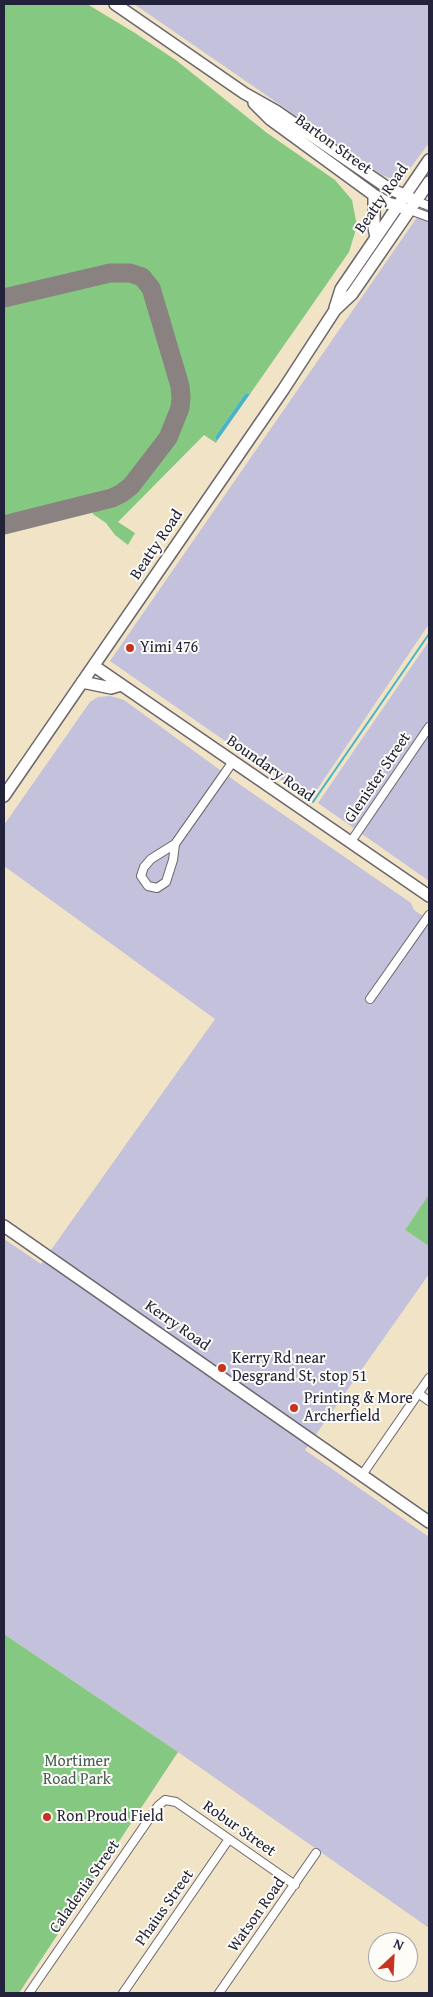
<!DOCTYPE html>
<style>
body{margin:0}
#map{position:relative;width:433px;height:1997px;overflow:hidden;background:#f1e3c6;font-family:"Gentium Book Plus",serif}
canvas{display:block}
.frame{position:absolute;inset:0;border:5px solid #22223b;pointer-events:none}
.north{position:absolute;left:368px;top:1932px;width:50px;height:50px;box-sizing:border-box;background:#fdfcf7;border:1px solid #a5a5ac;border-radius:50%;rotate:25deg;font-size:14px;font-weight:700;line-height:20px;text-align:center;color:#22223b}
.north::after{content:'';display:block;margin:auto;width:18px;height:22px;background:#c8321e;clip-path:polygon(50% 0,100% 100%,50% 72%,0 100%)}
</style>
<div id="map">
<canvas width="433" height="1997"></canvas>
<div class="frame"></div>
<div class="north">N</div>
</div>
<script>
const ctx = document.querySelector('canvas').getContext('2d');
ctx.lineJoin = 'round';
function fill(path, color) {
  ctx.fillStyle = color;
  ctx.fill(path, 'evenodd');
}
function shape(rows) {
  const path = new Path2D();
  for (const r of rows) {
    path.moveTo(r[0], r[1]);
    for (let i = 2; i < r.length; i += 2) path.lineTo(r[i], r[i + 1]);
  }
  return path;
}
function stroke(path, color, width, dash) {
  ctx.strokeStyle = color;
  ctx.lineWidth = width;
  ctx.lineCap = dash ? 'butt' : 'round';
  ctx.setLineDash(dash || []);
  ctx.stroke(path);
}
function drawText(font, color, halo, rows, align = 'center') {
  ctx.font = font + ' "Gentium Book Plus",serif';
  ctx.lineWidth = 4;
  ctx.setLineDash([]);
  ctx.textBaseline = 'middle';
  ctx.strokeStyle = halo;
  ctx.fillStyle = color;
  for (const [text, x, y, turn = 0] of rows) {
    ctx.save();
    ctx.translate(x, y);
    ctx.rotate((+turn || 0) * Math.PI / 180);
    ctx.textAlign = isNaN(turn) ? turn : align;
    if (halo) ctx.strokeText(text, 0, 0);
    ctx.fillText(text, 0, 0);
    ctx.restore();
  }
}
const industrial = shape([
 [134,4,429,4,429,143,403,178,394,180,382,175],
 [429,200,429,624,310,800,110,661],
 [429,641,429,881,318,803],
 [110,696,124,700,242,786,411,903,414,910,429,920,429,1194,405,1230,429,1246,429,1274,305,1450,429,1537,429,1928,178,1752,4,1634,4,1239,41,1264,215,1019,4,866,4,825,90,702,98,697]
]);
const green = shape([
 [4,4,87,4,135,33,177,61,267,133,335,180,352,200,357,226,349,252,250,394,245,394,215,437,217,441,216,443,204,435,118,522,135,533,128,545,115,535,106,523,93,514,94,507,111,500,110,496,105,494,4,518],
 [429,1194,429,1246,405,1230],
 [4,1634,178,1752,19,1993,4,1993]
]);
const water = shape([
 [245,394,250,394,217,441,215,437]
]);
const stream = shape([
 [313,802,429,634]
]);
const taxiway = shape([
 [4,298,110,273,130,273,142,277,151,288,180,386,181,397,180,408,168,438,131,486,122,493,112,498,4,525]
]);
const street = shape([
 [416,201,429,206],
 [410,210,429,217],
 [350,843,429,727],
 [175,844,173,860,166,882,157,888,148,886,141,876,144,867,151,859,175,844,232,763],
 [370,999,429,915],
 [418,1393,429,1401],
 [362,1475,429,1378],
 [29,1993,158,1806,165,1800,176,1802,295,1885],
 [123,1993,229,1839],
 [219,1993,316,1853]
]);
const secondary = shape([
 [115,4,244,93,276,111,385,186,416,201],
 [254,103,270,119,374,195,388,203,410,210],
 [374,195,374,228,376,237],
 [335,308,341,289,429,160],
 [94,666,429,896],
 [82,682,111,688,121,685],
 [4,796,283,390,335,310,352,294,429,182],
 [4,1226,429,1522]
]);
const markers = [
 [130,648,5,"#c8321e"],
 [222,1368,5,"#c8321e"],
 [294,1408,5,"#c8321e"],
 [47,1817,5,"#c8321e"]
];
const streetNames = [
 ["Barton Street",333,145,36],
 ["Beatty Road",382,199,-55],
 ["Beatty Road",157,545,-56],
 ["Boundary Road",270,769,35],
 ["Glenister Street",378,778,-56],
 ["Kerry Road",177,1326,35],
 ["Robur Street",239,1829,35],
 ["Caladenia Street",85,1887,-55],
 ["Phaius Street",165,1908,-55],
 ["Watson Road",257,1915,-55]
];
const poiNames = [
 ["Yimi 476",140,648],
 ["Kerry Rd near",232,1359],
 ["Desgrand St, stop 51",232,1377],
 ["Printing & More",304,1399],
 ["Archerfield",304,1417],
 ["Ron Proud Field",57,1817]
];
const parkNames = [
 ["Mortimer",77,1762],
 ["Road Park",77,1780]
];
fill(industrial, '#c3c1db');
fill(green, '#84c882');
fill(water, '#49b4c7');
stroke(stream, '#49b4c7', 2);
stroke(taxiway, '#8a8280', 19);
stroke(street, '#6a666c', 10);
stroke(secondary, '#6a666c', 14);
stroke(street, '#fff', 8);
stroke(secondary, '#fff', 11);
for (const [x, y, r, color] of markers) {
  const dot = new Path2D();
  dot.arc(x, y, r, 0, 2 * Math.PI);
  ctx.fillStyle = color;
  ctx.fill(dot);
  stroke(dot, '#fdfcf7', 2);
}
drawText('16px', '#22223b', '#fdfcf7', streetNames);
drawText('16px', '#22223b', '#fdfcf7', poiNames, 'left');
drawText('16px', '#445c54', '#fdfcf7', parkNames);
</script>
